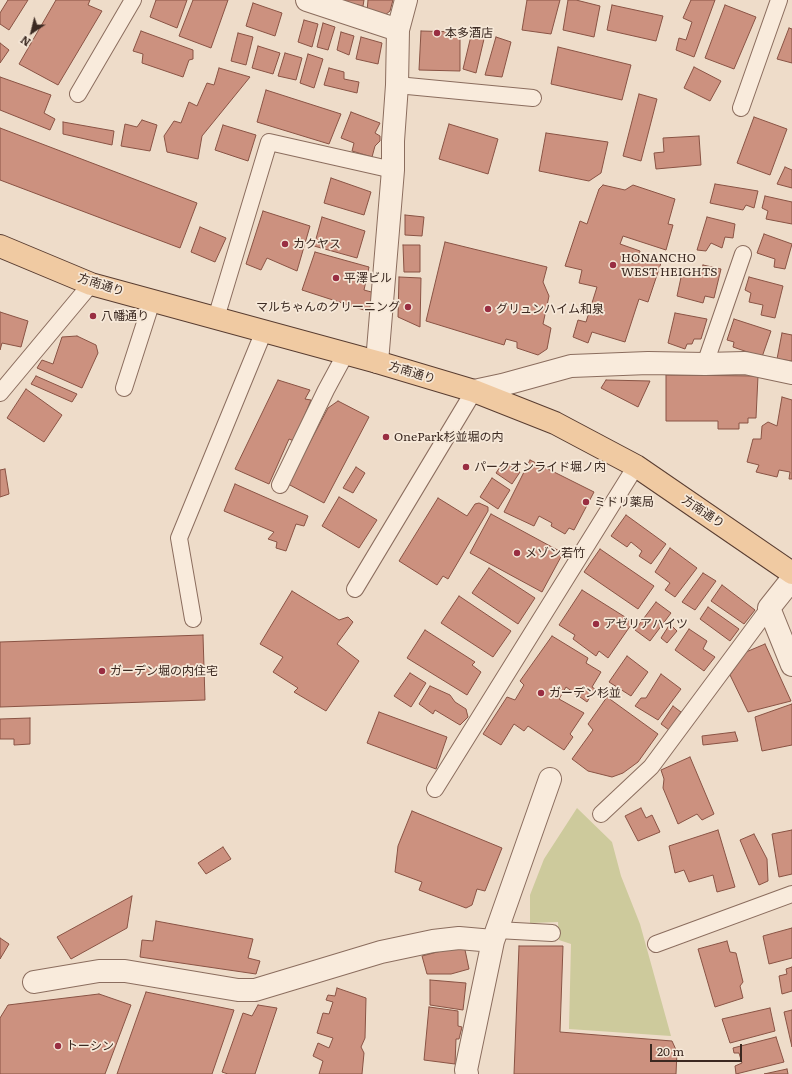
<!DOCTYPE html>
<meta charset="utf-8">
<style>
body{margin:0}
#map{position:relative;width:792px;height:1074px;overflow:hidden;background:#eedcc9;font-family:Literata,serif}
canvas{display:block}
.north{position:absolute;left:12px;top:12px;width:40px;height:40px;-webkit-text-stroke:3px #f6e8d8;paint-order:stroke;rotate:215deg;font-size:11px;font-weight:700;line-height:16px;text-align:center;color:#3b2921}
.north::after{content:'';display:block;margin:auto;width:14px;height:18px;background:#3b2921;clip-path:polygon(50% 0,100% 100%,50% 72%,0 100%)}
.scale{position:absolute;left:650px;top:1044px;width:92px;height:18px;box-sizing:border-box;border:2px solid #3b2921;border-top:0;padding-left:5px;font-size:12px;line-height:14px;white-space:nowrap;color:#3b2921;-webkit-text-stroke:3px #f6e8d8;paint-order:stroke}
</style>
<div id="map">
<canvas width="792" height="1074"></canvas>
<div class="north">N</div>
<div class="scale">20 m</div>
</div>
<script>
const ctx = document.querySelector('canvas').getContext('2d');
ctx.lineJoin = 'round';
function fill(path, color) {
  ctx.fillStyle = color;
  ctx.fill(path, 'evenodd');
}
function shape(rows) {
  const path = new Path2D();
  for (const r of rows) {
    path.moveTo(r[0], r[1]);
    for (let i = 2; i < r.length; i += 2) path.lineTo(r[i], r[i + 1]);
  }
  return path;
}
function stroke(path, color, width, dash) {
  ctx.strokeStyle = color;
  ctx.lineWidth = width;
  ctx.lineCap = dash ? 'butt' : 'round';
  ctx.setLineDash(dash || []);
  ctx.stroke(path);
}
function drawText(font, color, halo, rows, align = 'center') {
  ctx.font = font + ' Literata,"Noto Sans JP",serif';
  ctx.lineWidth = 3.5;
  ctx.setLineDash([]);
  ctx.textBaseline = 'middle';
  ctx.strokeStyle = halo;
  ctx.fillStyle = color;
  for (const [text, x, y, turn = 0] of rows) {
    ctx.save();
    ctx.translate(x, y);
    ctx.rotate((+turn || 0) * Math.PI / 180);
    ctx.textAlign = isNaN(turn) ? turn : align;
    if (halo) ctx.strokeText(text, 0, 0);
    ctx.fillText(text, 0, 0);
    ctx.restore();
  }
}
const green = shape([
 [577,808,612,842,621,876,640,924,671,1036,569,1029,571,944,559,940,558,922,530,923,530,895,544,859]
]);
const building = shape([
 [8,0,28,0,9,30,0,24,0,13,8,0],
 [56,0,90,0,88,5,102,11,58,85,19,64,56,0],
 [156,0,187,0,177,28,150,17,156,0],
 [193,0,228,0,211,48,179,36,193,0],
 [342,0,364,0,363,6,342,2,342,0],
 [368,0,393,0,390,11,385,15,367,12,368,0],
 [527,0,560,0,551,34,522,30,527,0],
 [568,0,576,0,600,6,594,37,563,30,568,0],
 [691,0,715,0,694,57,676,50,679,38,686,40,692,22,683,18,691,0],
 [253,3,282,13,275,36,246,26,253,3],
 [612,5,663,16,656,41,607,30,612,5],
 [725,5,756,17,734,69,705,58,725,5],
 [304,20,318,24,312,47,298,42,304,20],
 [323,23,335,27,328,50,317,47,323,23],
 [789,28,792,29,792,63,777,59,789,28],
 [141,31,193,50,193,59,189,60,183,77,142,63,143,54,133,51,141,31],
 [421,31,460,32,460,71,419,70,421,31],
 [341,32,354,36,349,55,337,50,341,32],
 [238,33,253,37,246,65,231,61,238,33],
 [471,36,484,39,476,73,463,69,471,36],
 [361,37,382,43,378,64,356,59,361,37],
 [496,37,511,42,502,77,485,75,496,37],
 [0,43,9,50,0,63,0,43],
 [258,46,280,53,273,74,252,68,258,46],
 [558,47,631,65,622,100,551,84,558,47],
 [285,53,302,58,296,80,278,76,285,53],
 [308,54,323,59,314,88,300,83,308,54],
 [694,67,721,81,710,101,684,88,694,67],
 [219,68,250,77,202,136,198,159,167,152,164,136,174,121,181,123,189,102,197,106,207,83,214,85,219,68],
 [329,68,344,72,344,79,359,82,357,93,324,85,329,68],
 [0,77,51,95,44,113,55,119,50,130,0,110,0,77],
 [266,90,341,114,329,144,257,122,266,90],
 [639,94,657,99,641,161,623,156,639,94],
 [351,112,380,123,375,133,380,136,380,141,375,146,372,157,352,151,354,143,341,138,351,112],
 [754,117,787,129,770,175,737,163,754,117],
 [142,120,157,125,150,151,121,146,125,124,137,127,142,120],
 [63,122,114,131,112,145,63,134,63,122],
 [449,124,498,139,488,174,439,159,449,124],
 [223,125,256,135,248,161,215,150,223,125],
 [0,128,197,203,180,248,0,180,0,128],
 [546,133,608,142,601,173,589,181,539,171,546,133],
 [699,136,701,165,656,169,654,153,664,152,663,138,699,136],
 [785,167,792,170,792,188,777,184,785,167],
 [331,178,371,192,364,215,324,203,331,178],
 [715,184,758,191,754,208,746,205,743,210,710,203,715,184],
 [603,185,625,190,633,185,675,199,668,224,673,225,666,250,623,236,620,244,640,251,639,256,661,263,648,302,639,299,625,342,592,332,588,343,573,337,578,320,586,322,597,287,579,283,582,270,565,266,580,221,587,224,599,189,603,185],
 [765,196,792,202,792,224,766,219,768,211,762,208,765,196],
 [263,211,310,226,297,271,267,258,261,270,246,264,263,211],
 [405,215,424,217,422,236,405,235,405,215],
 [322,217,365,231,357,258,314,246,322,217],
 [707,217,735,224,733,238,725,237,722,248,711,243,706,251,697,250,707,217],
 [200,227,226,238,215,262,191,252,200,227],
 [764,234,792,244,785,269,774,267,775,259,757,253,764,234],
 [445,242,547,267,543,282,549,296,543,324,551,328,547,349,538,355,517,348,517,342,506,339,504,345,426,321,445,242],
 [403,245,420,245,420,272,404,272,403,245],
 [315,252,369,267,364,290,375,293,370,312,302,290,315,252],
 [703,265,721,269,714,298,705,296,703,303,677,296,683,268,701,272,703,265],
 [399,277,421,278,420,327,398,317,399,277],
 [749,277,783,286,775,318,761,315,763,305,749,302,751,293,745,290,749,277],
 [0,312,28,321,21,347,2,343,0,350,0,312],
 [675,313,707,319,701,339,694,339,692,344,687,344,685,349,668,343,675,313],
 [734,319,771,331,762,357,733,347,734,342,727,340,734,319],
 [782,333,792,335,792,361,777,359,782,333],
 [77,336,96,345,98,353,82,388,37,368,42,360,53,364,62,337,77,336],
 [666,375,758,376,756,418,748,418,748,423,739,423,739,429,718,429,718,421,666,421,666,375],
 [36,376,77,394,72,402,31,384,36,376],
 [278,380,310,390,305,399,311,400,294,441,289,439,269,484,235,469,278,380],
 [606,380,650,381,638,407,601,388,606,380],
 [26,389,62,415,44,442,7,418,26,389],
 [782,397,792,400,792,479,789,479,790,472,779,470,777,477,756,472,759,465,747,462,753,439,761,439,762,426,768,422,777,426,782,397],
 [338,401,369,417,324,503,288,484,328,408,338,401],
 [530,460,594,492,574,530,569,528,565,534,551,526,552,523,539,516,534,526,504,512,530,460],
 [504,461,520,472,512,484,496,473,504,461],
 [356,467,365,473,353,493,343,488,356,467],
 [5,469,9,494,0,497,0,470,5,469],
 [492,478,510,490,498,509,480,497,492,478],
 [235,484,308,516,304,526,296,524,286,551,276,548,277,542,268,539,274,532,224,511,235,484],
 [339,497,377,520,359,548,322,526,339,497],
 [438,498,467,516,475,504,479,503,488,507,488,511,448,579,443,576,437,585,399,561,438,498],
 [491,514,563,553,542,592,470,553,491,514],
 [626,515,666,544,651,564,639,556,642,551,631,542,627,547,611,536,626,515],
 [670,548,697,568,675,597,665,590,670,583,655,572,670,548],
 [600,549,654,586,638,609,584,572,600,549],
 [489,568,535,598,518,624,472,593,489,568],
 [703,573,716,581,695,610,682,602,703,573],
 [722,585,755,610,744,624,711,601,722,585],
 [582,590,633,622,608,658,599,651,596,656,573,639,575,635,559,625,582,590],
 [292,591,339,620,348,617,353,622,337,644,359,661,326,711,294,692,298,688,273,672,283,657,260,644,292,591],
 [459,596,511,631,493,657,441,623,459,596],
 [656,602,671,613,650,641,635,630,656,602],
 [708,607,739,629,730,641,700,619,708,607],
 [670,624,677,631,667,643,661,638,670,624],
 [689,629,707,641,703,649,715,657,704,671,675,650,689,629],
 [425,630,475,662,472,665,481,672,467,695,407,658,425,630],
 [203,635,205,700,0,707,0,642,203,635],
 [552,636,588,658,586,663,601,672,592,687,595,689,587,702,566,687,559,699,584,713,570,734,573,737,564,750,528,726,524,731,514,724,501,745,483,734,507,697,515,700,524,685,520,681,552,636],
 [765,644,791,701,748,712,730,675,746,652,765,644],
 [627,656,648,672,631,696,609,682,627,656],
 [410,673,426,683,411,707,394,696,410,673],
 [661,674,681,689,658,720,635,706,641,698,646,698,661,674],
 [430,686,450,695,455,702,466,709,468,717,460,725,435,710,433,714,419,704,430,686],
 [607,697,658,734,638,762,623,773,612,777,588,771,572,759,593,730,588,724,607,697],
 [792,704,792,745,762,751,755,717,792,704],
 [673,706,681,712,669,730,661,724,673,706],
 [379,712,447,737,436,769,367,743,379,712],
 [30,718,30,744,14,745,14,739,0,739,0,719,30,718],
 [735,732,738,741,703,745,702,736,735,732],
 [690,757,714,814,702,820,697,814,678,824,663,788,664,779,661,770,690,757],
 [641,808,646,818,652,815,660,832,638,841,625,816,641,808],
 [412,811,502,848,485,891,477,889,472,905,466,908,419,890,422,882,395,872,398,846,412,811],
 [718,830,735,887,717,892,713,875,689,882,684,870,675,873,669,846,718,830],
 [792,830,792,874,779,877,772,834,792,830],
 [754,834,767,859,768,881,759,885,740,840,754,834],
 [223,847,231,859,206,874,198,863,223,847],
 [132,896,127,928,71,959,57,937,132,896],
 [156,921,253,939,248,958,260,961,256,974,140,957,142,940,153,941,156,921],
 [792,928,792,958,769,964,763,936,792,928],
 [0,938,9,944,0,959,0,938],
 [727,941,730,952,736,953,743,982,740,986,743,998,715,1007,698,949,727,941],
 [464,945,469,969,451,974,427,974,422,956,464,945],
 [519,946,563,946,560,1032,672,1041,677,1052,676,1074,514,1074,519,946],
 [792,967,792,991,782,994,779,976,787,974,786,969,792,967],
 [430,980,466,983,463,1010,430,1005,430,980],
 [337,988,366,998,365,1038,361,1047,364,1053,362,1074,319,1074,323,1061,313,1056,318,1043,329,1048,333,1038,317,1033,323,1013,329,1014,333,1002,326,1000,328,995,335,996,337,988],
 [146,992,234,1010,212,1074,117,1074,146,992],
 [99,994,131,1005,105,1074,0,1074,0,1018,8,1005,99,994],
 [258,1005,277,1008,255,1074,228,1074,222,1072,243,1013,252,1016,258,1005],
 [429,1007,458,1011,458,1026,462,1027,459,1039,456,1039,455,1064,424,1060,429,1007],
 [770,1008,775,1031,730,1043,722,1019,770,1008],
 [792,1010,792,1047,784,1012,792,1010],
 [776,1037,784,1062,736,1074,735,1066,742,1063,739,1053,734,1053,733,1048,776,1037],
 [787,1069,788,1074,764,1074,787,1069]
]);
const lane = shape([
 [397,85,533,98],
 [78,94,133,0],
 [741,108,779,0],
 [216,318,269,142,393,170],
 [705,364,743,254],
 [124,388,152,301],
 [0,393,91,284],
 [280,485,326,390,346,353],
 [355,589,474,391],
 [193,619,179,538,264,331],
 [435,789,636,466],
 [601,814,651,767,769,608],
 [497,930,552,933],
 [656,944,792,894]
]);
const street = shape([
 [307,0,398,30],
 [377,362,393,170,393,141,397,85,398,30,406,0],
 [474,391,502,385,571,366,648,363,705,364,745,363,792,373],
 [792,579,769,608,792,665],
 [34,982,99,971,125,971,238,990,255,990,381,952,433,941,459,938,493,941],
 [467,1074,466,1070,493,941,550,779]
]);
const primary = shape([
 [0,246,91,284,377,362,474,391,555,423,636,466,792,573]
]);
const markers = [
 [437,33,4,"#992e42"],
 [285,244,4,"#992e42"],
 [613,265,4,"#992e42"],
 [336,278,4,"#992e42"],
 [408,307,4,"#992e42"],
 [488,309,4,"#992e42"],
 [93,316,4,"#992e42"],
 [386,437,4,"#992e42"],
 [466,467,4,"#992e42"],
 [586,502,4,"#992e42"],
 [517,553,4,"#992e42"],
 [596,624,4,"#992e42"],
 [102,671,4,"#992e42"],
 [541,693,4,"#992e42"],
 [58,1046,4,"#992e42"]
];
const poiNames = [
 ["本多酒店",445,33],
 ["カクヤス",293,244],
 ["HONANCHO",621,258],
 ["WEST HEIGHTS",621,272],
 ["平澤ビル",344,278],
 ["マルちゃんのクリーニング",400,307,"right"],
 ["グリュンハイム和泉",496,309],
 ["八幡通り",101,316],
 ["OnePark杉並堀の内",394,437],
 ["パークオンライド堀ノ内",474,467],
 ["ミドリ薬局",594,502],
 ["メゾン若竹",525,553],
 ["アゼリアハイツ",604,624],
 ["ガーデン堀の内住宅",110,671],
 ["ガーデン杉並",549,693],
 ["トーシン",66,1046]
];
const streetNames = [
 ["方南通り",101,285,18],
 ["方南通り",412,373,17],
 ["方南通り",703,512,34]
];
fill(green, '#cdca9c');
fill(building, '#cc917f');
stroke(building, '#895344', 1);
stroke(lane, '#8b6d5e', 18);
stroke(street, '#8b6d5e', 24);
stroke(primary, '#593d31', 24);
stroke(lane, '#f9ebdc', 16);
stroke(street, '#f9ebdc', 22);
stroke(primary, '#f0caa2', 22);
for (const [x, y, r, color] of markers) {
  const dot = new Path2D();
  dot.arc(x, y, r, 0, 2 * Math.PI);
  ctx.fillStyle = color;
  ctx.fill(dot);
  stroke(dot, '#f6e8d8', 1.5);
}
drawText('12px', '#3b2921', '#f6e8d8', poiNames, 'left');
drawText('12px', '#3b2921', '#f6e8d8', streetNames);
</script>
